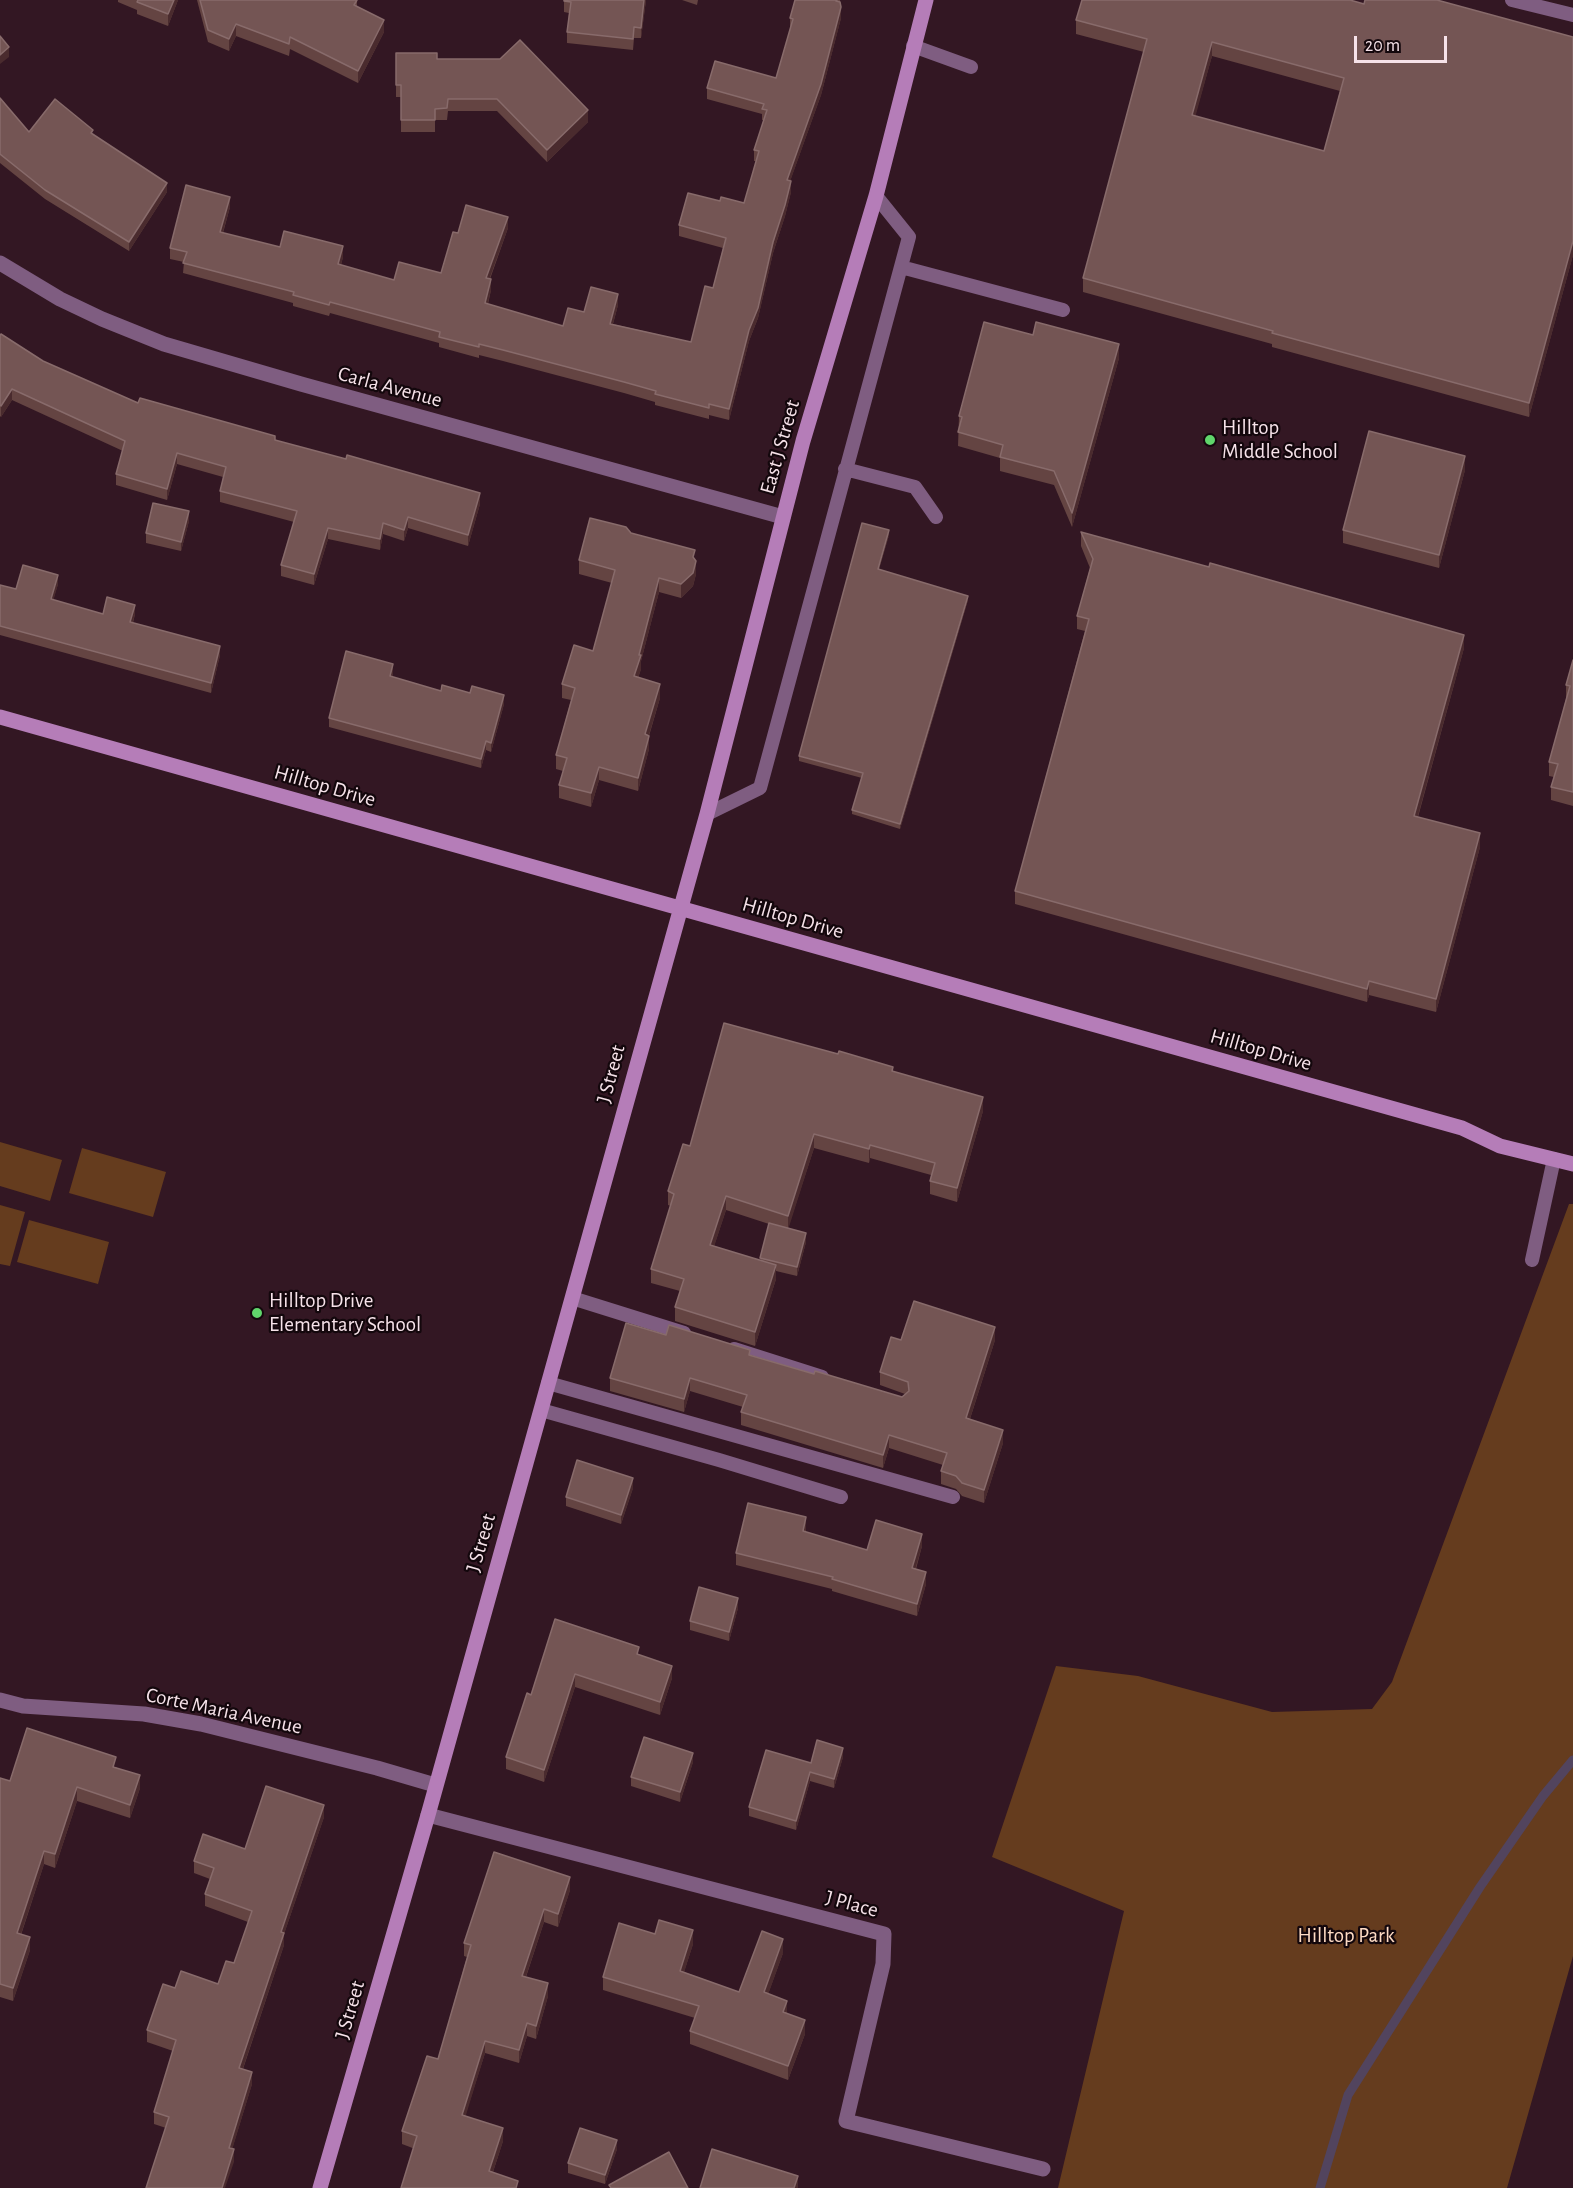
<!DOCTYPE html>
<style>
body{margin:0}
#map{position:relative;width:1573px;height:2188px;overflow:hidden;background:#331723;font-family:"Alegreya Sans",sans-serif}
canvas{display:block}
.scale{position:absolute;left:1354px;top:36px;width:93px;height:27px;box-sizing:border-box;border:3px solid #f6e2e9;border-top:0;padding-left:8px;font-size:18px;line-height:21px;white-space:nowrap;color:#f6e2e9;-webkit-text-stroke:4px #13070c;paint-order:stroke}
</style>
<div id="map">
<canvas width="1573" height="2188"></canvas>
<div class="scale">20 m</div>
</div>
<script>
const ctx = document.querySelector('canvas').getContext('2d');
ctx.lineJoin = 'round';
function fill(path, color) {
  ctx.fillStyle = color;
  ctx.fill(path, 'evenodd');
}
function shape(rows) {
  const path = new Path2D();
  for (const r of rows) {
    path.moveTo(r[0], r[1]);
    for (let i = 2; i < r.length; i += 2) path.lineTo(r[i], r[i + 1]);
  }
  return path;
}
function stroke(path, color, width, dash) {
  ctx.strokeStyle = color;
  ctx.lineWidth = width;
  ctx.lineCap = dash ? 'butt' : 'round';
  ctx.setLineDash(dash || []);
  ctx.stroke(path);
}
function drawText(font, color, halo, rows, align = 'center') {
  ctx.font = font + ' "Alegreya Sans",sans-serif';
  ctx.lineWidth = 4.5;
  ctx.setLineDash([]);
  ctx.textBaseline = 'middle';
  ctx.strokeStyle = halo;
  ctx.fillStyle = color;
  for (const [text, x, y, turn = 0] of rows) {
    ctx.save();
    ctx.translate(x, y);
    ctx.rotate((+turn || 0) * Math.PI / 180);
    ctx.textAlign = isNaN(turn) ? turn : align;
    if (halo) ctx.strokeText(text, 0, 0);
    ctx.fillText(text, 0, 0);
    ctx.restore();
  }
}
const green = shape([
 [0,1142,62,1160,50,1201,0,1186],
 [82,1148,166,1172,153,1217,69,1193],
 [1569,1204,1573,1204,1573,1956,1507,2188,1058,2188,1124,1911,992,1857,1056,1666,1138,1676,1272,1712,1372,1709,1392,1682],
 [0,1205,25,1212,10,1266,0,1264],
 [29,1220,109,1242,98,1284,17,1262]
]);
const stream = shape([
 [1320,2188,1348,2095,1480,1887,1543,1796,1573,1760]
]);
const lane = shape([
 [1512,0,1573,15],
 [913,46,971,67],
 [901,267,1063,310],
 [845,469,915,487,936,517],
 [707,814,760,788,909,237,876,196],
 [1532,1260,1554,1159],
 [572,1298,684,1333],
 [734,1349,822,1377],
 [548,1383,953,1497],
 [541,1410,719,1460,841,1497]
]);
const street = shape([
 [0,263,60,299,102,319,164,344,301,384,783,517],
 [0,1700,23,1706,144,1714,201,1724,377,1768,435,1785],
 [428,1815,884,1934,883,1964,846,2121,1043,2169]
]);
const secondary = shape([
 [0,717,1462,1128,1500,1146,1573,1164],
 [320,2188,428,1815,707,814,803,441,876,196,926,0]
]);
const wall = shape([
 [118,0,178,0,168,26,137,14,137,10,118,2],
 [197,0,357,0,357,6,384,32,358,83,290,49,289,56,236,36,229,51,208,42],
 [564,0,646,0,641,38,634,38,633,50,567,43,567,32,569,13,564,12],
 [682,0,698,0,697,5],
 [795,0,840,0,841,18,821,95,790,181,791,192,785,216,773,253,758,318,749,341,729,420,709,415,709,419,655,405,655,402,624,393,503,361,479,355,479,358,439,347,439,343,330,313,329,316,293,306,293,303,183,273,184,262,170,259,170,248,230,207,223,233,280,247,343,257,341,265,394,280,441,273,458,233,508,228,490,279,491,290,488,304,563,326,584,312,618,305,613,324,691,342,713,288,723,248,679,236,679,225,720,201,744,203,756,161,754,161,754,150,764,120,762,120,762,114,707,99,707,88,776,78,790,29,790,18],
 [1364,4,1573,37,1573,255,1529,417,1272,347,1272,344,1083,292,1083,278,1144,52,1076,34,1076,20],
 [1212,56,1340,91,1324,151,1195,116],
 [396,53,437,59,588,122,547,162,497,111,448,111,447,120,435,120,435,132,401,132,401,97,396,97],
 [0,98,29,132,93,135,167,192,129,251,45,199,0,163],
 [0,335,43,361,138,403,275,440,480,504,468,546,408,528,404,541,383,534,380,550,328,539,314,585,281,576,281,565,294,522,220,502,220,491,223,477,177,464,167,500,116,485,116,474,123,451,12,400,1,417,0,416],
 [1119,358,1072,527,1054,485,1000,471,1000,458,958,446,959,416],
 [1465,470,1439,568,1343,543,1343,530],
 [189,521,181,551,146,543,146,533],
 [1081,532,1464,648,1418,817,1480,847,1436,1012,1369,995,1367,1002,1015,904,1015,891,1085,631,1077,629,1077,616,1090,568,1081,546],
 [631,533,695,559,696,574,693,586,681,598,659,592,641,661,641,669,638,678,660,698,649,736,649,749,638,791,599,780,591,807,559,798,559,785,563,771,556,769,556,755,571,700,562,698,562,684,593,651,612,583,579,574,579,560],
 [889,535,879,569,968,600,900,829,852,814,852,810,862,778,799,761,799,756],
 [58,584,53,600,103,614,135,614,133,623,220,655,211,693,0,635,0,585,16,589],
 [1573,660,1573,806,1551,800,1551,787,1554,777,1549,776,1549,762,1566,699,1566,685],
 [393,673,392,677,441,691,504,704,491,752,486,750,481,768,329,727,329,718],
 [893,1072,983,1111,957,1202,930,1194,930,1181,931,1175,870,1158,869,1163,814,1148,788,1228,806,1242,797,1276,776,1271,776,1279,755,1346,675,1321,675,1307,680,1291,651,1283,651,1269,671,1206,668,1205,668,1191,690,1146],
 [726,1210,769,1224,760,1261,714,1246],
 [666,1335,750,1355,814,1374,902,1397,905,1394,880,1385,880,1372,901,1340,995,1340,970,1419,1003,1443,984,1503,962,1496,956,1489,941,1484,941,1471,943,1465,889,1448,883,1468,741,1425,741,1412,743,1407,690,1391,684,1412,610,1391,610,1378],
 [633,1488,621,1524,566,1506,566,1497],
 [806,1529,806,1532,867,1550,922,1546,916,1569,926,1584,917,1616,832,1591,832,1589,736,1565,736,1553],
 [738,1608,729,1641,690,1630,690,1621],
 [555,1619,639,1655,672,1678,660,1715,575,1687,544,1782,506,1769,506,1757,531,1695],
 [843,1757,834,1788,810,1781,796,1830,749,1816,749,1807,811,1763],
 [693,1762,680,1802,631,1786,631,1777],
 [116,1767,140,1788,130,1818,77,1801,55,1868,44,1864,21,1935,30,1950,13,2001,0,1997,0,1778,10,1781],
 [324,1817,284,1934,284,1945,243,2069,252,2084,232,2149,234,2162,166,2128,154,2124,154,2112,173,2051,147,2042,147,2030,175,1988,218,1984,234,1963,248,1922,205,1906,205,1894,210,1879,194,1873,194,1861,245,1849],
 [570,1890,558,1927,544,1922,526,1977,548,1996,536,2039,527,2036,519,2063,485,2053,465,2116,503,2141,493,2172,518,2188,402,2144,402,2131,438,2059,467,1957,464,1956,464,1943],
 [655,1934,693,1944,684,1972,739,1992,783,1953,768,1994,805,2034,788,2080,690,2044,690,2031,695,2018,603,1990,603,1977],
 [617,2149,605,2184,568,2173,568,2163]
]);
const shadedWall = shape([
 [174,0,178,0,168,26,168,14],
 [644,0,646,0,641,38,641,28],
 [841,7,841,18,821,95,787,190,787,180],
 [384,20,384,32,358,83,358,71],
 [236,24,236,36,229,51,229,39],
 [1212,42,1212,56,1192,129,1192,115],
 [9,47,9,57,0,64,0,55],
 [588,110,588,122,547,162,547,150],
 [791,181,791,192,785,216,773,253,758,318,749,341,729,420,729,409,749,330],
 [167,183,167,192,129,251,129,242],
 [230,197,230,207,220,242,220,232],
 [508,217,508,228,486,288,486,278],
 [1573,241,1573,255,1529,417,1529,403],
 [343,246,343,257,338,275,338,264],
 [491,279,491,290,485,314,485,303],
 [618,294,618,305,610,334,610,324],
 [1119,344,1119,358,1072,527,1072,513],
 [12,389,12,400,1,417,1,406],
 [177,453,177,464,167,500,167,489],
 [1465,456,1465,470,1439,568,1439,555],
 [480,493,480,504,468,546,468,535],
 [189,511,189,521,181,551,181,542],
 [408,517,408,528,404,541,404,530],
 [383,523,383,534,380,550,380,539],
 [328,528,328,539,314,585,314,574],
 [889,530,889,535,878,573,878,569],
 [696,561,696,574,693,586,681,598,681,584],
 [58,575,58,584,51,609,51,599],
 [659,578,659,592,641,661,641,669,634,690,634,676],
 [968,596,968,600,900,829,900,824],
 [135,605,135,614,130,631,130,622],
 [1464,635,1464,648,1414,830,1414,816],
 [220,646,220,655,211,693,211,683],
 [393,664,393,673,390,686,390,676],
 [660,684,660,698,645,748,645,734],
 [504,695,504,704,491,752,491,743],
 [649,736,649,749,638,791,638,778],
 [486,741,486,750,481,768,481,759],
 [599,767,599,780,591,807,591,793],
 [1480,833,1480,847,1436,1012,1436,999],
 [1369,981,1369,995,1367,1002,1367,989],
 [983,1097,983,1111,957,1202,957,1188],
 [814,1134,814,1148,788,1230,788,1216],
 [870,1145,870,1158,869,1163,869,1149],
 [726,1196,726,1210,710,1259,710,1245],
 [806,1233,806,1242,797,1276,797,1267],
 [776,1265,776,1279,755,1346,755,1332],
 [995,1327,995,1340,966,1431,966,1418],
 [690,1378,690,1391,684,1412,684,1399],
 [1003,1430,1003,1443,984,1503,984,1490],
 [889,1435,889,1448,883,1468,883,1455],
 [633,1478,633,1488,621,1524,621,1515],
 [806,1517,806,1529,803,1543,803,1531],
 [922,1534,922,1546,912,1580,912,1568],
 [926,1572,926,1584,917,1616,917,1604],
 [738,1598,738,1608,729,1641,729,1632],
 [672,1666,672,1678,660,1715,660,1702],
 [575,1674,575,1687,544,1782,544,1770],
 [843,1748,843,1757,834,1788,834,1779],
 [693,1753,693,1762,680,1802,680,1792],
 [810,1772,810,1781,796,1830,796,1821],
 [140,1775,140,1788,130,1818,130,1805],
 [77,1787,77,1801,55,1868,55,1854],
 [324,1805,324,1817,284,1934,284,1945,239,2080,239,2068,281,1932],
 [44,1851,44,1864,17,1946,17,1933],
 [570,1877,570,1890,558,1927,558,1914],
 [544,1909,544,1922,522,1988,522,1976],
 [693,1930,693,1944,680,1985,680,1971],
 [30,1937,30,1950,13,2001,13,1988],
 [783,1939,783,1953,764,2006,764,1992],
 [548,1983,548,1996,536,2039,536,2026],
 [787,2001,787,2014,783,2012],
 [805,2020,805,2034,788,2080,788,2066],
 [527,2023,527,2036,519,2063,519,2050],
 [485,2041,485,2053,462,2128,462,2115],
 [252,2072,252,2084,229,2160,229,2148],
 [503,2128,503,2141,489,2184,489,2171],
 [617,2140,617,2149,605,2184,605,2175],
 [234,2149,234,2162,225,2188,222,2188],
 [798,2176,798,2188,794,2188]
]);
const building = shape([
 [138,0,174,0,168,14,137,2,138,0],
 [200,0,357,0,354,5,384,20,358,71,290,37,289,44,236,24,229,39,208,30,200,0],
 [564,0,644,0,641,28,634,27,633,39,567,32,571,2,564,1,564,0],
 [795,0,837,0,836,1,840,2,841,7,821,84,787,180,791,181,785,205,773,242,758,308,749,330,729,409,709,404,709,408,655,394,656,391,624,382,503,350,479,344,479,347,439,337,440,332,330,302,329,305,293,295,294,292,183,263,187,252,170,248,186,185,230,197,220,232,280,247,284,231,343,246,338,264,394,280,399,262,441,273,453,232,458,233,466,205,508,217,486,278,491,279,485,303,563,326,568,308,584,312,591,287,618,294,610,324,691,342,705,286,713,288,726,238,679,225,688,193,720,201,721,197,744,203,759,151,754,150,767,110,762,109,764,104,707,88,715,61,776,78,793,19,790,18,795,0],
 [1082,0,1350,0,1364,4,1365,0,1437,0,1573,37,1573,241,1529,403,1272,333,1273,331,1083,278,1147,39,1076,20,1082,0],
 [1212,42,1344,78,1324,151,1192,115,1212,42],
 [0,36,9,47,0,55,0,36],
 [520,40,588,110,547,150,497,99,448,99,447,108,435,109,435,120,401,120,401,85,396,85,396,53,437,53,437,59,500,59,520,40],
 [0,98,29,132,55,99,93,130,91,133,167,183,129,242,45,190,0,154,0,98],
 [984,322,1033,335,1036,322,1119,344,1072,513,1054,471,1000,457,1003,445,958,432,962,417,959,416,984,322],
 [1,334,43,361,138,403,140,398,275,436,275,440,346,459,347,455,480,493,468,535,408,517,404,530,383,523,380,539,328,528,314,574,281,565,297,511,220,491,226,467,177,453,167,489,116,474,125,441,12,389,1,406,0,405,0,335,1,334],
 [1369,431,1465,456,1439,555,1343,530,1369,431],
 [153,503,189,511,181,542,146,533,153,503],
 [590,518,626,527,631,533,695,550,693,557,696,561,693,573,681,584,659,578,639,655,641,655,634,676,660,684,645,734,649,736,638,778,599,767,591,793,559,785,567,758,556,755,575,688,562,684,574,645,593,651,615,570,579,560,590,518],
 [862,523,889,530,878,569,968,596,900,824,852,810,863,773,799,756,862,523],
 [1081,532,1209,567,1210,563,1464,635,1414,816,1480,833,1436,999,1369,981,1367,989,1015,891,1089,619,1077,616,1093,559,1081,532],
 [23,565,58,575,51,599,103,614,107,597,135,605,130,622,220,646,211,683,0,626,0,585,16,589,23,565],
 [346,651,393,664,390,676,441,691,442,685,470,693,472,686,504,695,491,743,486,741,481,759,329,718,346,651],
 [1573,660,1573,792,1551,787,1558,764,1549,762,1570,686,1566,685,1573,660],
 [724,1023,838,1054,839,1051,893,1067,892,1071,983,1097,957,1188,930,1181,935,1163,870,1145,869,1149,814,1134,788,1216,726,1196,710,1245,776,1265,755,1332,675,1307,684,1279,651,1269,674,1194,668,1191,683,1144,690,1146,724,1023],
 [769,1223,806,1233,797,1267,760,1258,769,1223],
 [914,1301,995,1327,966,1418,1003,1430,984,1490,962,1483,956,1476,941,1471,947,1453,889,1435,883,1455,741,1412,747,1395,690,1378,684,1399,610,1378,626,1323,666,1335,669,1325,750,1350,749,1355,814,1374,815,1371,902,1397,909,1391,908,1382,880,1372,891,1337,901,1340,914,1301],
 [577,1460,633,1478,621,1515,566,1497,577,1460],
 [748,1503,806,1517,803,1531,867,1550,876,1520,922,1534,912,1568,926,1572,917,1604,832,1579,833,1577,736,1553,748,1503],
 [699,1587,738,1598,729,1632,690,1621,699,1587],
 [555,1619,639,1647,637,1654,672,1666,660,1702,575,1674,544,1770,506,1757,527,1693,531,1695,555,1619],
 [27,1728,116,1757,113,1767,140,1775,130,1805,77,1787,55,1854,44,1851,17,1933,30,1937,13,1988,0,1984,0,1778,10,1781,27,1728],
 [644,1737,693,1753,680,1792,631,1777,644,1737],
 [817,1740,843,1748,834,1779,810,1772,796,1821,749,1807,766,1750,811,1763,817,1740],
 [266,1786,324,1805,281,1932,284,1933,239,2068,252,2072,229,2148,234,2149,222,2188,146,2188,169,2117,154,2112,176,2040,147,2030,163,1984,175,1988,181,1971,218,1984,226,1961,234,1963,252,1911,205,1894,214,1868,194,1861,203,1834,245,1849,266,1786],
 [494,1852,570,1877,558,1914,544,1909,522,1976,548,1983,536,2026,527,2023,519,2050,485,2041,462,2115,503,2128,489,2171,518,2181,516,2188,401,2188,417,2136,402,2131,427,2056,438,2059,471,1945,464,1943,494,1852],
 [659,1920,693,1930,680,1971,739,1992,762,1931,783,1939,764,1992,787,2001,783,2012,805,2020,788,2066,690,2031,699,2006,603,1977,619,1923,655,1934,659,1920],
 [580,2128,617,2140,605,2175,568,2163,580,2128],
 [712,2149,798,2176,794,2188,700,2188,712,2149],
 [669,2152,688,2188,611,2188,609,2185,669,2152]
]);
const markers = [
 [1210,440,6,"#60d56b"],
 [257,1313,6,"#60d56b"]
];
const streetNames = [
 ["Carla Avenue",390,387,15],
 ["East J Street",780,447,-74],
 ["Hilltop Drive",325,786,16],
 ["Hilltop Drive",793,918,16],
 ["Hilltop Drive",1261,1050,16],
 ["J Street",611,1074,-75],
 ["J Street",481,1543,-74],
 ["Corte Maria Avenue",224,1711,12],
 ["J Place",852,1904,15],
 ["J Street",350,2010,-74]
];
const poiNames = [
 ["Hilltop",1222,428],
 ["Middle School",1222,452],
 ["Hilltop Drive",269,1301],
 ["Elementary School",269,1325]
];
const parkNames = [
 ["Hilltop Park",1346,1936]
];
fill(green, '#653c1e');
stroke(stream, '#52445e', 9);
stroke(lane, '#7f5d81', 14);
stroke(street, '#7f5d81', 15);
stroke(secondary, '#b57db8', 15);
fill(wall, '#644442');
fill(shadedWall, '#4a2b2e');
fill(building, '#745554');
stroke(building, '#886b6b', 1.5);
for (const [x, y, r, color] of markers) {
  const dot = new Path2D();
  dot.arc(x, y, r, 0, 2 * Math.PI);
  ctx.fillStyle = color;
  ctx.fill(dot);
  stroke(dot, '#13070c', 2);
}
drawText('21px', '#f6e2e9', '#13070c', streetNames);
drawText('21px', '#f6e2e9', '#13070c', poiNames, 'left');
drawText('21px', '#fedbc4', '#13070c', parkNames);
</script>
